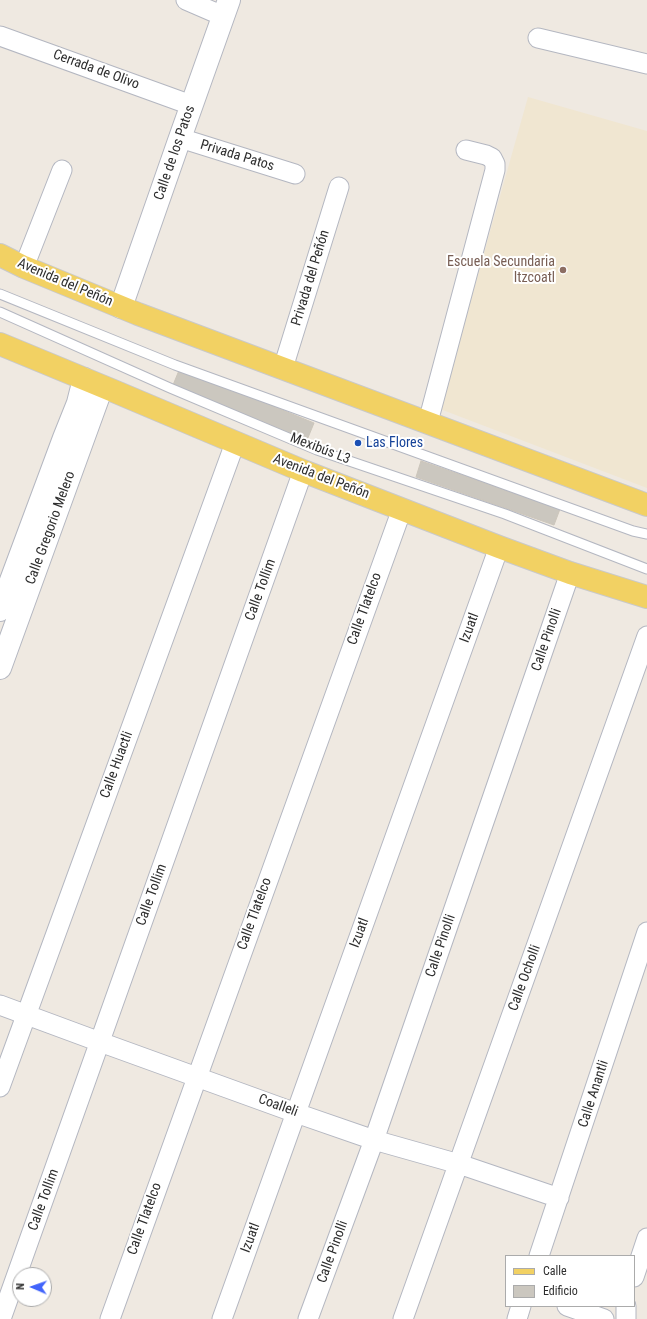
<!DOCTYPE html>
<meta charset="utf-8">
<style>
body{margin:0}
#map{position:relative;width:647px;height:1319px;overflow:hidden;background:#efe9e1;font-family:"Roboto Condensed",sans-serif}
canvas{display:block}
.legend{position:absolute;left:505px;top:1255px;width:130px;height:52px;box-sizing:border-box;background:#fff;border:1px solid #ababab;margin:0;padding:5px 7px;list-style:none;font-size:12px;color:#2e2e2e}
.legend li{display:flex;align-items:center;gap:8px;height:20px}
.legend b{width:20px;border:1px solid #ababab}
.north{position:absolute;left:12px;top:1267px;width:40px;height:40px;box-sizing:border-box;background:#fff;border:1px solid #ababab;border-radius:50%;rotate:272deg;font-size:11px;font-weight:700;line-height:16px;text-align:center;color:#2e2e2e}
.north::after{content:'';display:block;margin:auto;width:14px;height:18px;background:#4264fb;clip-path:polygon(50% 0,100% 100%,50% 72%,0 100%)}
</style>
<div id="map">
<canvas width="647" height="1319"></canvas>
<ul class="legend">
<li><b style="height:5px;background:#f2d163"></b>Calle</li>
<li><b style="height:11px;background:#cbc7bf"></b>Edificio</li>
</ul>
<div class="north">N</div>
</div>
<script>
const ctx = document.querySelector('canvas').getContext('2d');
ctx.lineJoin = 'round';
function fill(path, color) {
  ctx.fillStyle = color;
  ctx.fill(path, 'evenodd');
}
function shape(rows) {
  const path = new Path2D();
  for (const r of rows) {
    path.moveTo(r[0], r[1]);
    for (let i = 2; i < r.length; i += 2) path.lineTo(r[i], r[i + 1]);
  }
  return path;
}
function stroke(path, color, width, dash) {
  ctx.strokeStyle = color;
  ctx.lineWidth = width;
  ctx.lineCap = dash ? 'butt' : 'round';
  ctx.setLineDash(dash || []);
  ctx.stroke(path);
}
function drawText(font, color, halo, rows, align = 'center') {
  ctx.font = font + ' "Roboto Condensed",sans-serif';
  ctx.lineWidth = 4;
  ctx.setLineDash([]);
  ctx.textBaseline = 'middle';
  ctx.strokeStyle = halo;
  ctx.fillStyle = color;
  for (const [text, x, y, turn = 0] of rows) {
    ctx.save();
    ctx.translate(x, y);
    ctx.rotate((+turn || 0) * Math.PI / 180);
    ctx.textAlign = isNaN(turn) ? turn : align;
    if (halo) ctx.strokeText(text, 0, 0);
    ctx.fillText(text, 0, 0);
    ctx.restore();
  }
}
const education = shape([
 [528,97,647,131,647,488,440,409]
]);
const building = shape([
 [180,368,314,423,307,440,173,385,180,368],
 [421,461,560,509,554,525,416,477,421,461]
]);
const service = shape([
 [0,294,175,365,633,531,647,534],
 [0,312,170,388,317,450,505,514,647,569]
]);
const minor = shape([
 [186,0,223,16],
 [0,36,191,105],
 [538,38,647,64],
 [180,138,295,174],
 [24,267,62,170],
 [283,368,339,187],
 [428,422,495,170,495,164,492,158,486,155,466,150],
 [0,1005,100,1042,296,1113,374,1140,459,1164,559,1198],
 [0,1087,235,443],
 [539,1256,647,932],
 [634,1277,647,1238],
 [567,1306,604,1319],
 [1,1319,303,471],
 [110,1319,402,509],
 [222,1319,499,547],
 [308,1319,374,1140,570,573],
 [403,1319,647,636],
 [517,1319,521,1306],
 [626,1319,626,1306]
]);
const tertiary = shape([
 [121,307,180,138,229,0]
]);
const secondary = shape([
 [0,610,64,438,78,403,84,379],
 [0,668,102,387]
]);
const primary = shape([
 [0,255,24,267,138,314,647,505],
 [0,344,116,392,303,471,499,547,570,573,647,597]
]);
const markers = [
 [563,270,4,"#8d6e63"],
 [358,443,4,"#1a4fb4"]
];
const streetNames = [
 ["Cerrada de Olivo",96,70,20],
 ["Calle de los Patos",175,153,-71],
 ["Privada Patos",237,156,17],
 ["Privada del Peñón",311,278,-73],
 ["Avenida del Peñón",65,283,23],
 ["Mexibús L3",320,449,21],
 ["Avenida del Peñón",321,477,21],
 ["Calle Gregorio Melero",51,528,-70],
 ["Calle Tollim",261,590,-70],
 ["Calle Tlatelco",365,609,-70],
 ["Izuatl",470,628,-70],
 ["Calle Pinolli",547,640,-71],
 ["Calle Huactli",117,765,-70],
 ["Calle Tollim",152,895,-70],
 ["Calle Tlatelco",255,914,-70],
 ["Izuatl",360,933,-70],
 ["Calle Pinolli",441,946,-71],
 ["Calle Ocholli",525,978,-70],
 ["Calle Anantli",594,1094,-72],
 ["Coalleli",278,1106,20],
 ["Calle Tollim",44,1200,-70],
 ["Calle Tlatelco",145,1219,-70],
 ["Izuatl",251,1238,-70],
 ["Calle Pinolli",333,1252,-70]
];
const educationNames = [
 ["Escuela Secundaria",555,262],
 ["Itzcoatl",555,278]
];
const transitNames = [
 ["Las Flores",366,443]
];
fill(education, '#f0e6d1');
fill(building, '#cbc7bf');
stroke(building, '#cbc5ba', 1);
stroke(service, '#b4b7c1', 11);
stroke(minor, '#b4b7c1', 21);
stroke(tertiary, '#b4b7c1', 24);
stroke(secondary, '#b4b7c1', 24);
stroke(primary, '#c9c9c9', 24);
stroke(service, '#fff', 9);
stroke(minor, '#fff', 19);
stroke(tertiary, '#fff', 22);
stroke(secondary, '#fff', 22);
stroke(primary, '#f2d163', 22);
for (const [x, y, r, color] of markers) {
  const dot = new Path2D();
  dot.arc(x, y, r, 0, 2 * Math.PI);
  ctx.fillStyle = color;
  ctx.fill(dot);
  stroke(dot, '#fff', 1.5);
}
drawText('14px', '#2e2e2e', '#fff', streetNames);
drawText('14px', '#785e54', '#fff', educationNames, 'right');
drawText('14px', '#164399', '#fff', transitNames, 'left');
</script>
